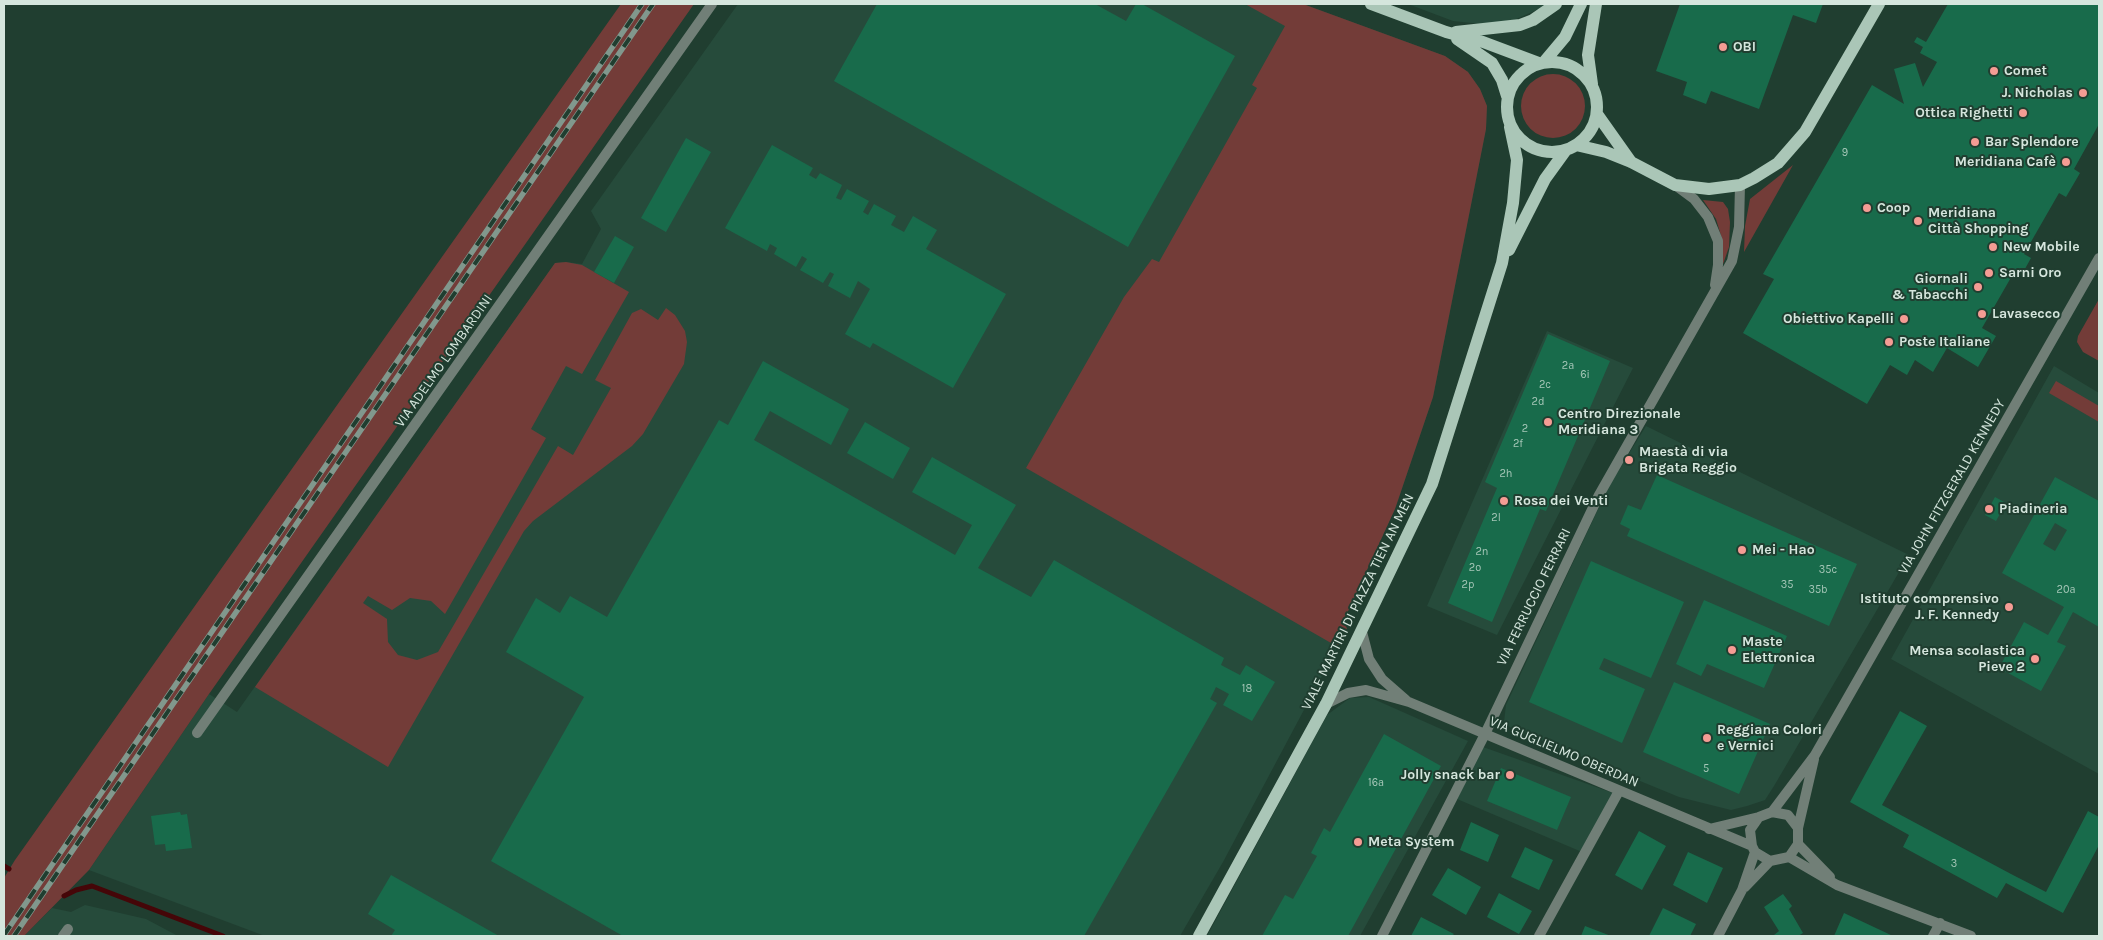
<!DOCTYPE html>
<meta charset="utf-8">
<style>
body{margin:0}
#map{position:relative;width:2103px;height:940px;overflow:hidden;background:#203e30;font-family:Karla,sans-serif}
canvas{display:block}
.frame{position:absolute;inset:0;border:5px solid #d5e6dd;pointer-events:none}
</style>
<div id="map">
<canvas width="2103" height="940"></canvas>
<div class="frame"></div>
</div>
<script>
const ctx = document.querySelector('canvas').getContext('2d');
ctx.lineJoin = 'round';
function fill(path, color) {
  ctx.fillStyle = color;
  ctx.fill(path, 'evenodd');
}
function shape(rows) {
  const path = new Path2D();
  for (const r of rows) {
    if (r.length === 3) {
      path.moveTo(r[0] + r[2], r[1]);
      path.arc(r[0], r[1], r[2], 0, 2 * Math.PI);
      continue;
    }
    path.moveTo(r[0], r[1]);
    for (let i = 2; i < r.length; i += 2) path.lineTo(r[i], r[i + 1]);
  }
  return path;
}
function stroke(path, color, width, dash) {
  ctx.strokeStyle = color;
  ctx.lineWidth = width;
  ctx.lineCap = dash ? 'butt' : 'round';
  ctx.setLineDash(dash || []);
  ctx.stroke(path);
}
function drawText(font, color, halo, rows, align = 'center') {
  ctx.font = font + ' Karla,sans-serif';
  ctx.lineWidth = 4;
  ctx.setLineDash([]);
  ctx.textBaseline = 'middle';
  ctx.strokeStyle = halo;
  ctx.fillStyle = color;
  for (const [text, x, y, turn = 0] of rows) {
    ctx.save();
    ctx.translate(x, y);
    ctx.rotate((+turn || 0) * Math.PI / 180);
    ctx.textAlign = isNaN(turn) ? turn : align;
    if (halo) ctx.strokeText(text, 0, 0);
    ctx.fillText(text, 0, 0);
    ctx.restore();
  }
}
const built = shape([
 [738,4,1303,4,1445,56,1468,72,1480,89,1487,106,1486,129,1433,397,1395,509,1344,620,1347,629,1223,862,1180,936,265,936,89,870,209,694,237,712,555,263,566,262,582,264,601,229,591,211],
 [1408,4,1545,4,1539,9,1514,20,1481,24,1453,21],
 [1547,331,1633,368,1497,635,1427,606],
 [2054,366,2099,393,2099,774,1891,659],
 [1646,426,1909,555,1774,786,1765,800,1747,806,1731,810,1679,797,1511,728,1504,722,1506,705,1609,486],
 [1369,697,1468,741,1360,936,1207,936,1327,715,1350,698],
 [1483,747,1613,793,1582,852,1457,799],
 [85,905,146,919,178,936,24,936,52,908,71,912]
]);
const green = shape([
 [621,4,694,4,209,694,89,870,24,936,4,936,4,878,15,860],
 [1245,4,1303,4,1445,56,1468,72,1480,89,1487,106,1486,129,1433,397,1395,509,1344,620,1347,629,1338,647,1026,468,1124,297,1152,259,1159,262,1257,88,1252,85,1285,26],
 [1553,106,32],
 [1793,165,1744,252,1745,226,1750,199],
 [1703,200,1723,202,1728,209,1730,222,1729,247,1722,267,1722,239,1716,219],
 [566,262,582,265,629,292,582,374,566,366,531,429,546,438,445,614,431,601,410,598,392,610,368,596,363,603,387,619,388,642,398,655,417,660,438,652,558,446,573,455,611,388,595,380,632,313,641,309,658,320,666,308,675,315,685,331,687,342,684,364,643,434,632,446,533,521,524,531,388,767,255,687,555,263],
 [2099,299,2099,361,2083,352,2077,342,2078,336],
 [2056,381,2099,406,2099,422,2049,393]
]);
const stream = shape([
 [4,866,9,869],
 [64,896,76,890,92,886,223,936]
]);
const building = shape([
 [877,4,1095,4,1126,21,1136,4,1142,4,1235,56,1128,247,834,81],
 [1680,4,1823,4,1816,23,1793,15,1759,109,1711,91,1706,104,1683,95,1687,82,1656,71],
 [1948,4,2099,4,2099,124,2074,169,2080,173,2066,197,2059,193,2024,254,2031,258,2021,276,2013,274,1982,328,1996,336,1978,367,1947,348,1933,372,1915,360,1907,375,1890,365,1867,404,1743,333,1774,279,1763,274,1872,85,1904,104,1894,69,1915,63,1923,87,1937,62,1920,53,1923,47,1914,42,1917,37,1926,42],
 [686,138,711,152,666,232,641,218],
 [772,145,813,168,809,175,816,179,820,173,842,185,836,198,841,200,847,189,869,201,863,212,868,215,874,204,896,216,891,225,904,232,913,216,937,230,926,249,1006,294,953,388,873,343,870,348,845,334,870,289,858,281,850,298,828,286,834,274,830,272,823,283,800,270,807,259,802,256,796,267,774,254,777,248,770,244,767,251,725,228],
 [615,236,634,247,614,283,594,272],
 [1548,334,1610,361,1546,511,1540,509,1492,622,1448,603,1497,488,1485,482],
 [763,361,849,409,831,445,770,411,754,440,955,555,972,525,912,492,932,457,1016,505,978,568,1031,597,1054,560,1224,658,1221,665,1240,675,1246,665,1275,682,1252,721,1223,705,1229,694,1216,687,1210,699,1217,703,1084,936,623,936,491,861,584,697,506,652,536,598,560,613,570,596,607,617,719,420,728,425],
 [865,422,910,448,893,479,847,453],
 [1657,475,1857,564,1829,626,1627,536,1630,529,1620,524,1628,505,1641,510],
 [2055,477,2099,501,2099,627,2073,612,2057,642,2066,646,2041,691,1999,668,2024,622,2048,635,2064,607,2002,573],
 [2055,523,2067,530,2055,551,2043,544],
 [1995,497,2006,503,1996,521,1985,515],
 [1591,561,1684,602,1651,678,1604,658,1599,669,1645,689,1622,743,1529,702],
 [1704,600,1787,636,1764,688,1707,664,1701,676,1676,664],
 [1674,682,1770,724,1739,794,1643,752],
 [1900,711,1927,726,1882,805,2011,874,2046,892,2088,811,2099,817,2099,845,2063,913,2006,883,1997,898,1903,847,1909,835,1850,802],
 [1384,734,1441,766,1348,936,1262,936,1285,895,1293,899,1317,856,1311,853,1324,828,1330,832],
 [1501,768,1571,797,1557,830,1487,801],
 [180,812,181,815,187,814,192,848,166,851,165,844,155,845,151,816],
 [1471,822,1499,835,1488,862,1460,850],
 [1639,831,1666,846,1642,890,1615,875],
 [1525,847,1553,860,1539,890,1511,877],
 [1688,852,1723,868,1707,903,1673,885],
 [1448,868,1481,887,1466,915,1432,895],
 [391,875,499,936,391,936,395,930,368,914],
 [1499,893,1532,911,1519,934,1487,917],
 [1783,894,1792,906,1789,909,1803,933,1798,936,1776,936,1774,935,1779,931,1764,907],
 [1663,908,1696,924,1690,936,1649,936],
 [1844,913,1893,936,1834,936],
 [1421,917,1454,934,1452,936,1411,936],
 [1585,926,1611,936,1581,936]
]);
const minor = shape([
 [1675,185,1694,199,1708,217,1718,241,1718,265,1715,285],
 [1362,632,1369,659,1382,679,1406,700],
 [1326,704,1348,693,1366,690,1409,702,1752,846],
 [197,733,712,4],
 [1772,812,1815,755,2099,258],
 [1798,828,1788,815,1772,812,1759,817,1750,830,1752,846,1755,852,1770,861,1789,857,1798,844,1798,828,1814,759],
 [1709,829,1759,817],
 [1798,844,1830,877],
 [1789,857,1837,885,1971,936],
 [1745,887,1770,861],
 [63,936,68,929],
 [1382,936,1485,734,1599,495,1732,261,1739,227,1740,185],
 [1539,936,1619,791],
 [1718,936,1742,890,1755,852],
 [1933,936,1940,923]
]);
const primary = shape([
 [1371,4,1446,32,1483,42,1539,63],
 [1456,32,1520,25,1533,20,1556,4],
 [1457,39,1492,63,1502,80,1507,96],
 [1552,107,45],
 [1544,62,1565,37,1581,4],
 [1592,84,1588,55,1596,4],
 [1597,114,1631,162],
 [1576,145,1606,152,1631,162,1675,185,1709,189,1740,185,1754,178,1778,163,1805,132,1879,4],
 [1509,250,1545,179,1566,150],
 [1199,936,1326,704,1432,484,1502,263,1513,203,1517,160,1510,127]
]);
const rail = shape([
 [4,935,642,4],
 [14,936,653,4]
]);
const markers = [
 [1723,47,5,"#f59c94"],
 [1994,71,5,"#f59c94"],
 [2083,93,5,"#f59c94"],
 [2023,113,5,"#f59c94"],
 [1975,142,5,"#f59c94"],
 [2066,162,5,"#f59c94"],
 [1867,208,5,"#f59c94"],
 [1918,221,5,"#f59c94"],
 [1993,247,5,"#f59c94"],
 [1989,273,5,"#f59c94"],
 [1978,287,5,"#f59c94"],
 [1982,314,5,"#f59c94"],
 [1904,319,5,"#f59c94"],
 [1889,342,5,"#f59c94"],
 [1548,422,5,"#f59c94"],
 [1629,460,5,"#f59c94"],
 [1504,501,5,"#f59c94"],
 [1989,509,5,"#f59c94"],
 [1742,550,5,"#f59c94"],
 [2009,607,5,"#f59c94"],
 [1732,650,5,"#f59c94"],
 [2035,659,5,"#f59c94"],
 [1707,738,5,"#f59c94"],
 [1510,775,5,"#f59c94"],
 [1358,842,5,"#f59c94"]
];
const numberNames = [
 ["9",1845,153],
 ["2a",1568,366],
 ["6i",1585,375],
 ["2c",1545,385],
 ["2d",1538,402],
 ["2",1525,429],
 ["2f",1518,444],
 ["2h",1506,474],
 ["2l",1496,518],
 ["2n",1482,552],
 ["2o",1475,568],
 ["35c",1828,570],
 ["2p",1468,585],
 ["35",1787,585],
 ["35b",1818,590],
 ["20a",2066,590],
 ["18",1247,689],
 ["5",1706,769],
 ["16a",1376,783],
 ["3",1954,864]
];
const poiNames = [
 ["OBI",1733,47],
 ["Comet",2004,71],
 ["J. Nicholas",2073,93,"right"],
 ["Ottica Righetti",2013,113,"right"],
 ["Bar Splendore",1985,142],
 ["Meridiana Cafè",2056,162,"right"],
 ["Coop",1877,208],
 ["Meridiana",1928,213],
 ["Città Shopping",1928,229],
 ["New Mobile",2003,247],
 ["Sarni Oro",1999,273],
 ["Giornali",1968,279,"right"],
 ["& Tabacchi",1968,295,"right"],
 ["Lavasecco",1992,314],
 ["Obiettivo Kapelli",1894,319,"right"],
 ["Poste Italiane",1899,342],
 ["Centro Direzionale",1558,414],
 ["Meridiana 3",1558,430],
 ["Maestà di via",1639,452],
 ["Brigata Reggio",1639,468],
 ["Rosa dei Venti",1514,501],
 ["Piadineria",1999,509],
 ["Mei - Hao",1752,550],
 ["Istituto comprensivo",1999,599,"right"],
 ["J. F. Kennedy",1999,615,"right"],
 ["Maste",1742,642],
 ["Elettronica",1742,658],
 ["Mensa scolastica",2025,651,"right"],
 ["Pieve 2",2025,667,"right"],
 ["Reggiana Colori",1717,730],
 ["e Vernici",1717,746],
 ["Jolly snack bar",1500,775,"right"],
 ["Meta System",1368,842]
];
const streetNames = [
 ["VIA ADELMO LOMBARDINI",444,361,-55],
 ["VIA JOHN FITZGERALD KENNEDY",1952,487,-60],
 ["VIA FERRUCCIO FERRARI",1534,597,-64],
 ["VIALE MARTIRI DI PIAZZA TIEN AN MEN",1358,602,-64],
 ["VIA GUGLIELMO OBERDAN",1564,752,23]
];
fill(built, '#264b3b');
fill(green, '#733c38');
stroke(stream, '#450608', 5);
fill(building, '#186b4b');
stroke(minor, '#717f77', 10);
stroke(primary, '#aac6b7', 12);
stroke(rail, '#81988d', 5.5);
stroke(rail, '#203e30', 4, [11]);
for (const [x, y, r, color] of markers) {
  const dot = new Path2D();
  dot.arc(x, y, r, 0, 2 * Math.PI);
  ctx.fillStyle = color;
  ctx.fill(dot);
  stroke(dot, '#203e30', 2);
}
drawText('11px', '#a6c7b8', null, numberNames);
drawText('bold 14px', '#d5e6dd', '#203e30', poiNames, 'left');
drawText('14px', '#d5e6dd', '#203e30', streetNames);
</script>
